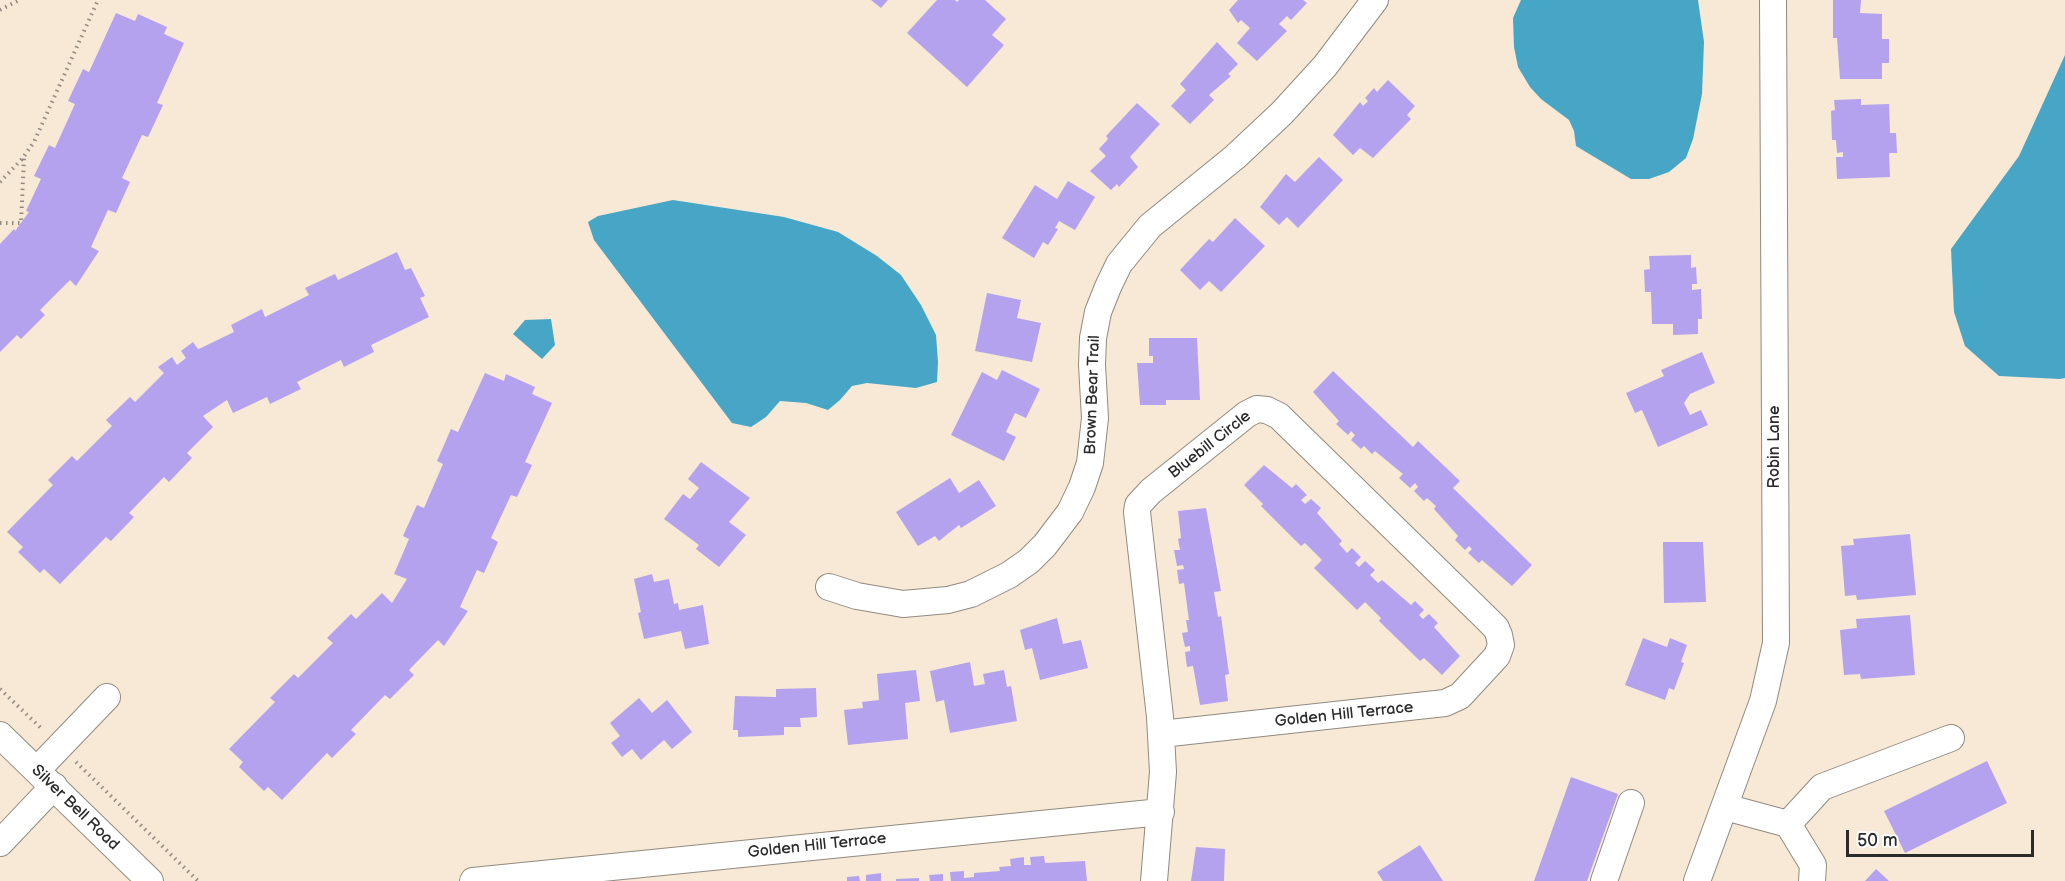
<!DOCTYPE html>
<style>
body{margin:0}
#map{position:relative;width:2065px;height:881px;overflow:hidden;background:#f7e9d5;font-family:"Balsamiq Sans",sans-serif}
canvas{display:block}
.scale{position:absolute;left:1846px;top:830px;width:188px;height:27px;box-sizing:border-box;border:3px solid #2b2b2b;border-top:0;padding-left:8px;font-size:18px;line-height:21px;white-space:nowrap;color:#2b2b2b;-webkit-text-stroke:4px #fff;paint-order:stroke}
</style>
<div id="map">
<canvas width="2065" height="881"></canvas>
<div class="scale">50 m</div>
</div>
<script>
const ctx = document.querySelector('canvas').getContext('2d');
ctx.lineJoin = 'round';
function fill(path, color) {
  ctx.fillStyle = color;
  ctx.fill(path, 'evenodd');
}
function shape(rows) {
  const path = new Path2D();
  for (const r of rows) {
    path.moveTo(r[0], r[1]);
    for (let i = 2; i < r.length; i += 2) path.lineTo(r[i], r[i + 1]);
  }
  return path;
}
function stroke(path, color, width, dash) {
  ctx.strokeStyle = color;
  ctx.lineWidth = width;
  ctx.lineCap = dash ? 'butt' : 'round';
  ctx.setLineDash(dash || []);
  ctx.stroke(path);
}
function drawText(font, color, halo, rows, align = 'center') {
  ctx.font = font + ' "Balsamiq Sans",sans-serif';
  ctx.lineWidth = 6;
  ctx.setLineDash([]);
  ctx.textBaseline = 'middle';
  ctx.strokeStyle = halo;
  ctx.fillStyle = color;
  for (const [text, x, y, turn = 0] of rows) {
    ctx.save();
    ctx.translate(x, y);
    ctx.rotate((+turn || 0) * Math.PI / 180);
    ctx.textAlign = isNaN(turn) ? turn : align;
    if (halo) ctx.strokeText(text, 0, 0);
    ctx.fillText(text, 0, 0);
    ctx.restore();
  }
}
const water = shape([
 [1521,0,1698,0,1704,42,1702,94,1693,139,1686,158,1669,172,1649,179,1631,179,1576,146,1574,131,1569,120,1541,99,1530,87,1518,67,1514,47,1513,18],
 [2065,55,2065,378,2060,379,1999,376,1965,346,1954,312,1951,249,2019,156],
 [673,200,784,217,838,232,877,256,901,275,921,305,936,335,938,362,937,382,916,388,867,383,852,386,840,400,828,410,806,403,780,401,766,417,751,427,732,423,594,240,588,222,598,216],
 [551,319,555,345,542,359,513,334,525,320]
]);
const building = shape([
 [871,0,888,0,881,8],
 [937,0,955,0,957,2,959,0,985,0,1006,19,992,35,1004,45,967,87,907,33],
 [1238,0,1303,0,1307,3,1291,20,1287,16,1279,24,1287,31,1257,61,1237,43,1250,28,1241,20,1238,23,1229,10],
 [1833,0,1861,0,1860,13,1882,14,1882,39,1889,39,1889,63,1882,63,1882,79,1840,79,1837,38,1833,38],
 [116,13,135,21,138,14,167,27,164,34,184,43,157,103,163,105,148,137,142,135,122,178,130,182,116,213,108,210,91,247,99,251,76,286,70,280,40,310,45,315,21,339,17,335,0,352,0,244,14,229,15,231,29,212,26,211,41,179,34,176,49,145,55,148,75,104,68,101,83,69,89,72],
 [1217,42,1238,64,1228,74,1231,76,1209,95,1214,100,1190,124,1171,106,1186,90,1180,84],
 [1388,80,1415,106,1407,115,1411,119,1373,158,1360,148,1353,155,1333,135,1360,102,1363,106,1368,101,1365,98,1374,88,1377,92],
 [1861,99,1861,105,1889,104,1890,133,1896,133,1897,153,1889,153,1890,177,1837,179,1836,157,1843,157,1843,152,1837,153,1836,140,1832,140,1831,111,1835,110,1834,100],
 [1137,103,1160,124,1130,157,1138,167,1119,187,1117,184,1111,190,1090,171,1106,156,1099,149,1108,139,1106,136],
 [1319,157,1343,180,1298,228,1287,217,1279,225,1260,207,1286,174,1295,182],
 [1068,181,1095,197,1075,230,1059,221,1055,228,1058,229,1048,245,1043,242,1034,258,1002,238,1035,185,1057,199],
 [1235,218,1265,246,1221,292,1209,281,1200,290,1180,270,1209,239,1213,242],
 [397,252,405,270,411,268,425,296,420,298,429,317,371,345,374,352,344,367,341,360,297,382,301,389,270,404,267,397,233,413,227,400,203,416,213,427,187,453,192,458,169,482,164,477,129,513,134,517,111,541,106,537,60,584,44,569,40,573,18,552,23,547,7,532,53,485,48,480,72,456,77,461,112,426,106,420,130,397,135,402,164,373,158,367,172,357,177,365,186,358,181,351,193,342,198,349,201,348,234,332,231,325,262,309,265,317,309,295,305,288,335,274,338,280],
 [1691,255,1691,268,1696,267,1697,284,1692,284,1692,290,1701,289,1702,319,1698,319,1698,334,1673,335,1673,324,1652,324,1651,292,1645,292,1644,270,1650,269,1649,256],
 [987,293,1021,300,1017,318,1041,323,1032,362,975,351],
 [1149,338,1197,338,1200,400,1166,400,1166,405,1140,405,1137,363,1153,363,1153,356,1149,356],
 [1702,352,1715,383,1690,394,1684,403,1690,415,1701,410,1708,425,1658,447,1642,410,1635,413,1626,393,1664,376,1661,370],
 [1002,370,1040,389,1026,418,1015,413,1006,432,1016,437,1004,461,951,435,982,372,997,380],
 [1333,371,1413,447,1418,441,1460,481,1453,488,1532,565,1512,586,1482,560,1479,563,1468,553,1472,549,1469,546,1465,550,1455,540,1458,536,1434,509,1436,506,1427,498,1424,501,1414,491,1418,487,1415,483,1410,488,1399,478,1403,474,1375,451,1372,454,1364,446,1361,449,1351,440,1355,435,1351,431,1348,435,1336,424,1339,421,1313,392],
 [485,373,504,381,506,374,535,387,532,394,552,403,525,462,532,465,517,497,511,495,491,538,498,542,484,573,477,570,460,607,468,611,444,646,438,640,409,670,414,675,390,699,385,695,351,730,356,734,332,758,327,753,282,800,268,787,264,791,239,767,243,762,229,749,275,702,270,698,294,674,298,678,333,643,327,638,351,614,356,619,382,593,392,603,407,579,394,574,409,539,403,536,417,505,424,508,443,464,437,461,451,429,458,432],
 [701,462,750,498,729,522,746,535,719,567,696,549,699,545,664,519,683,494,690,499,699,488,688,479],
 [1264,465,1292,488,1296,484,1307,495,1301,500,1305,504,1311,499,1321,508,1317,513,1342,541,1339,544,1347,553,1352,548,1361,557,1355,563,1359,567,1365,561,1375,570,1370,575,1378,583,1382,580,1411,605,1415,601,1424,610,1419,615,1423,619,1429,614,1438,623,1434,627,1460,656,1442,675,1424,658,1420,661,1379,621,1381,618,1365,602,1357,610,1314,568,1322,560,1305,543,1301,546,1261,506,1263,504,1244,485],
 [950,478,959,493,979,480,996,506,961,528,959,525,939,541,935,536,918,546,896,512],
 [1206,508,1221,591,1214,592,1218,617,1221,616,1229,674,1225,675,1228,701,1200,705,1193,666,1187,667,1185,652,1190,651,1190,646,1185,647,1182,633,1188,632,1186,620,1189,620,1184,583,1179,584,1177,570,1184,569,1183,565,1177,566,1174,550,1180,550,1178,539,1181,538,1178,511],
 [1910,534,1916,595,1857,600,1856,595,1845,596,1841,546,1854,545,1853,539],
 [1663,542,1703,542,1706,602,1664,603],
 [652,574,654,582,669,579,674,604,678,603,679,610,703,605,709,644,685,649,681,631,644,639,638,613,641,612,634,579],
 [1910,615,1915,675,1861,679,1860,674,1844,675,1840,630,1857,628,1856,619],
 [1057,618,1063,644,1081,640,1088,668,1040,680,1032,648,1025,650,1020,630],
 [1643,638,1667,647,1670,638,1687,645,1681,662,1684,663,1674,690,1669,688,1665,700,1625,685],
 [970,662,974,686,985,684,983,674,1004,670,1007,687,1011,686,1017,721,950,733,944,700,936,702,930,671],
 [916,670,920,701,905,703,908,739,848,745,844,710,863,708,862,702,879,700,877,674],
 [816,688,817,717,800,718,801,727,784,727,784,735,738,737,738,730,733,730,735,696,776,697,776,689],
 [639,698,652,713,667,700,692,732,672,749,664,740,641,760,632,749,622,757,611,743,620,736,610,723],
 [1987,761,2007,803,1905,853,1884,811],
 [1571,777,1618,794,1587,881,1534,881],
 [1420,845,1443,881,1383,881,1377,872],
 [1196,847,1225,849,1224,881,1191,881],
 [1044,856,1045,863,1085,861,1087,881,951,881,950,872,964,871,964,878,974,877,974,873,1000,871,999,867,1011,866,1010,859,1024,857,1024,865,1031,865,1030,857],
 [1876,869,1889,881,1865,881],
 [881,873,881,881,866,881,866,875],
 [943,874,943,881,930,881,929,875],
 [859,876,860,881,847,881,847,877],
 [919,878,919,881,896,881,896,879]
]);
const path = shape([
 [0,10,19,0],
 [0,182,22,159,34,142,98,0],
 [0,223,21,223,24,158],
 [0,689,43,730],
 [76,762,198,881]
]);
const minor = shape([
 [829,587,857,596,903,604,948,600,971,594,1009,575,1029,561,1045,545,1070,512,1082,487,1090,463,1095,418,1092,365,1093,338,1098,312,1108,287,1119,264,1150,226,1235,157,1282,113,1325,66,1375,0],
 [0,735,150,881],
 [37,770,107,697],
 [1725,807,1788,824,1822,787,1951,738],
 [1788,824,1813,865,1812,881],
 [0,843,54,786],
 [473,881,1161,812],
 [1154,881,1163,772,1160,717,1137,512,1138,505,1151,491,1247,414,1257,409,1267,410,1279,416,1486,618,1496,628,1499,635,1501,645,1497,656,1460,696,1445,703,1161,734],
 [1604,881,1631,803],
 [1697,881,1763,701,1776,643,1773,0]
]);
const streetNames = [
 ["Brown Bear Trail",1093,395,-88],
 ["Bluebill Circle",1210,445,-38],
 ["Robin Lane",1775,447,-90],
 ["Golden Hill Terrace",1344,715,-6],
 ["Silver Bell Road",75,808,44],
 ["Golden Hill Terrace",817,846,-6]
];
fill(water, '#47a6c6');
fill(building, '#b4a2ee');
stroke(minor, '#918a80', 28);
stroke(path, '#918a80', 4, [1.5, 4.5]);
stroke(minor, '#fff', 26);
drawText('16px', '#2b2b2b', '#fff', streetNames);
</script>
